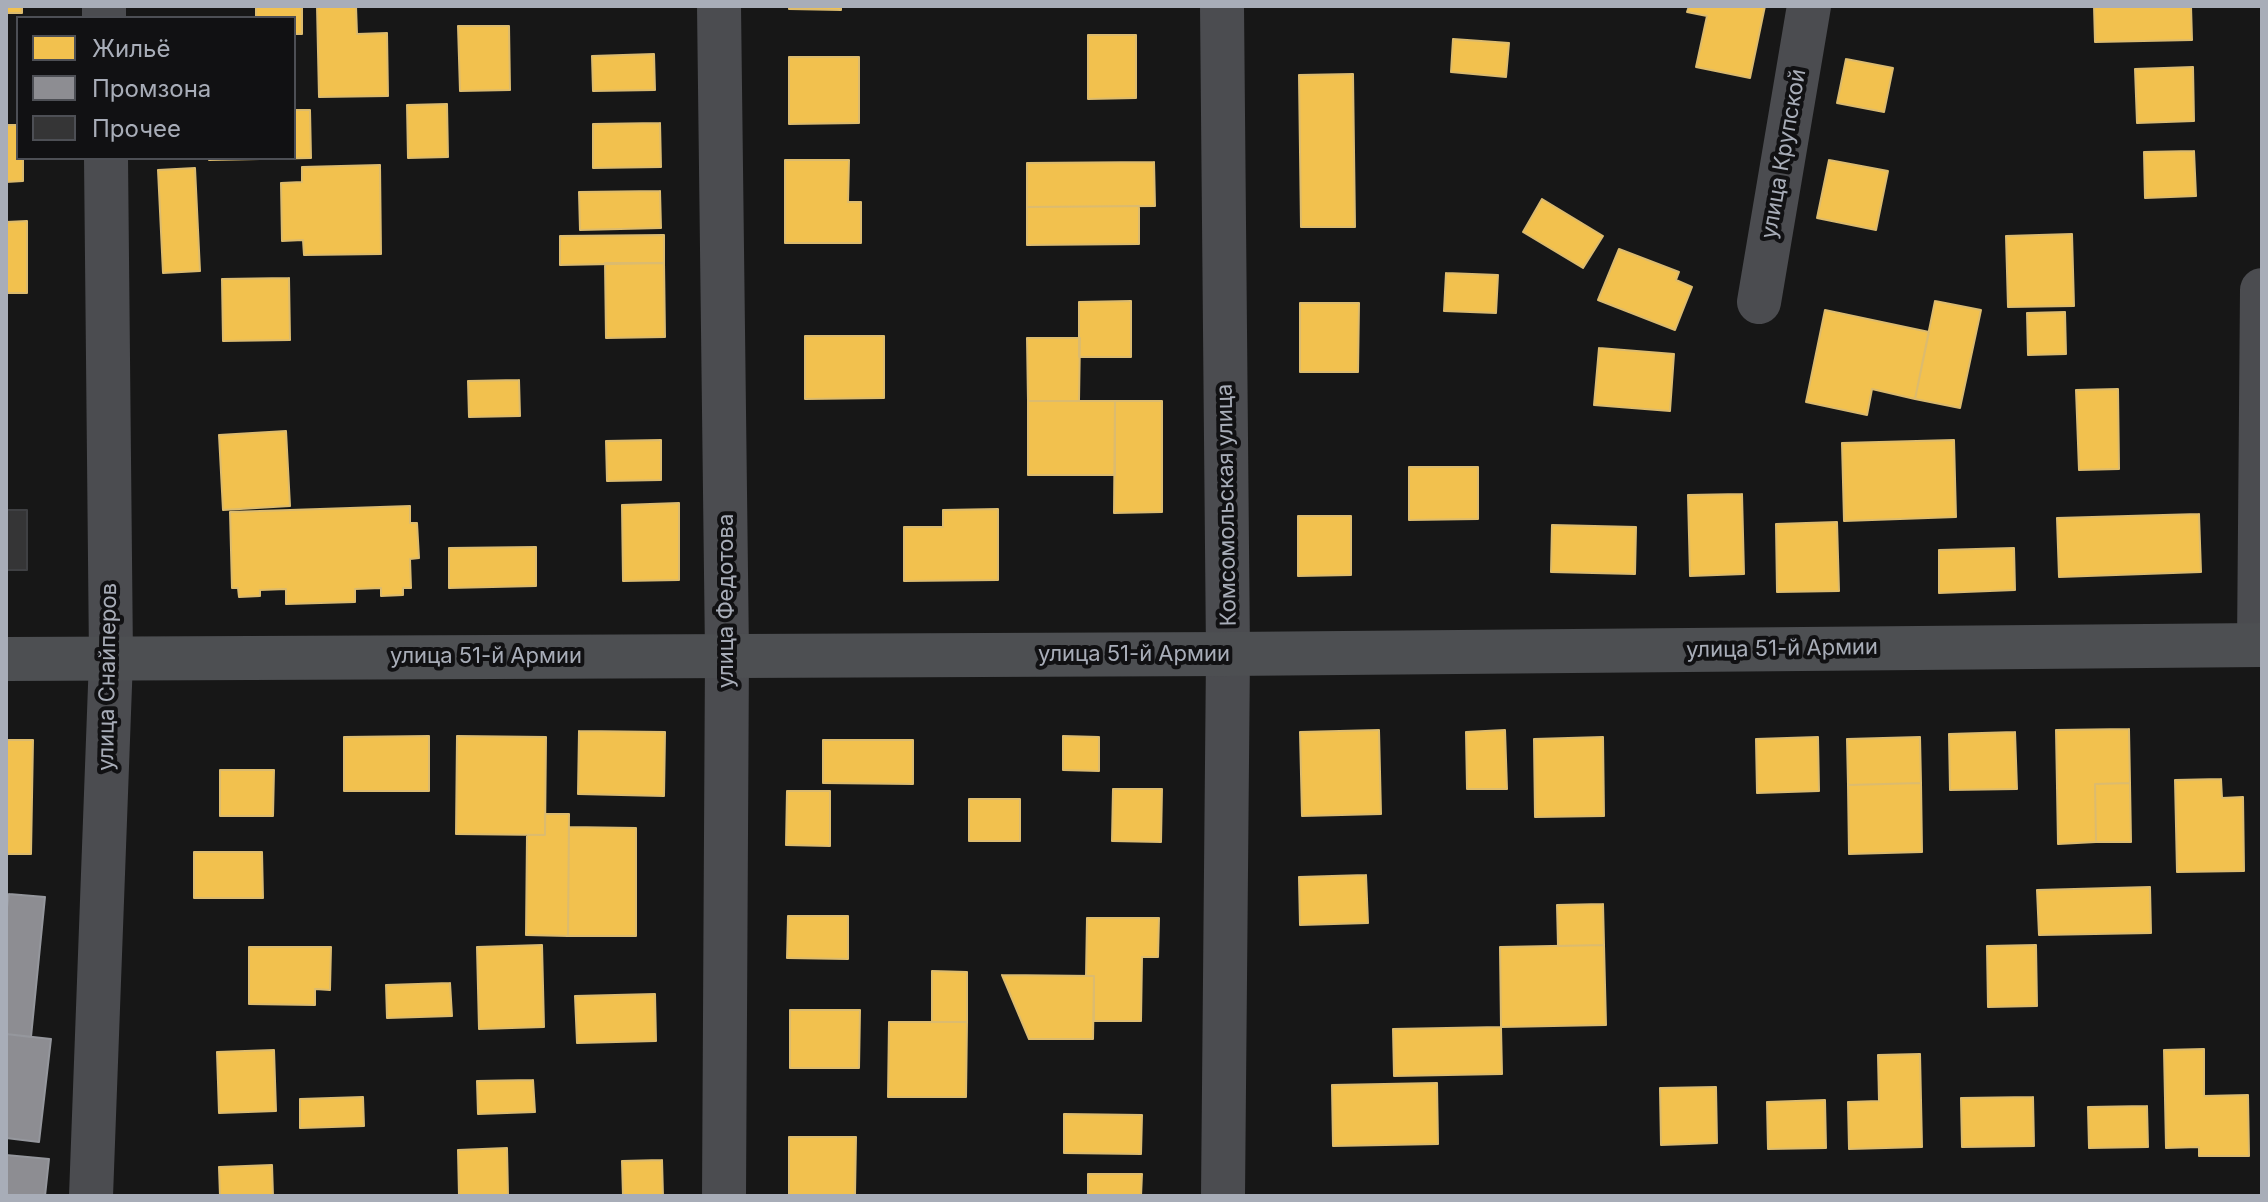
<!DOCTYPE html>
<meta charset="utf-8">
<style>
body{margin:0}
#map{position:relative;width:2268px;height:1202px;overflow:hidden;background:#171717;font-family:Inter,sans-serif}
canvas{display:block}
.frame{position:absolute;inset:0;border:8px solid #a8adb8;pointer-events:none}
.legend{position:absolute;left:16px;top:16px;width:280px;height:144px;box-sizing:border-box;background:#111113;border:2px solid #4d4f55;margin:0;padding:10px 14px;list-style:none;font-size:24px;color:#a8adb8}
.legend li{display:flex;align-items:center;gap:16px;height:40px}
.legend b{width:40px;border:2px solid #4d4f55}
</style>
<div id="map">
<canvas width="2268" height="1202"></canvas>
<div class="frame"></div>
<ul class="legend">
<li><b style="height:22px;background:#f2c14e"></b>Жильё</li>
<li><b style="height:22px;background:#8d8d92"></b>Промзона</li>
<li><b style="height:22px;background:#353536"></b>Прочее</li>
</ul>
</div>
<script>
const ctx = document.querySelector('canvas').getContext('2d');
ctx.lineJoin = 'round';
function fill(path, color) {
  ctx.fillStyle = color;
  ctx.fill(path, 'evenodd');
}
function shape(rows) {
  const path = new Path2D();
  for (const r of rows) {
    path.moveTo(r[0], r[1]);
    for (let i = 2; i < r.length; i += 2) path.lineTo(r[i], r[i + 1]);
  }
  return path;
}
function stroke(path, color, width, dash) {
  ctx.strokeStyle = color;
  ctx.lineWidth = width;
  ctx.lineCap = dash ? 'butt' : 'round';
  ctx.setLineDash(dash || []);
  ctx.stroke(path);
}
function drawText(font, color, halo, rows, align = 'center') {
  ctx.font = font + ' Inter,sans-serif';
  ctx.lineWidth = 8;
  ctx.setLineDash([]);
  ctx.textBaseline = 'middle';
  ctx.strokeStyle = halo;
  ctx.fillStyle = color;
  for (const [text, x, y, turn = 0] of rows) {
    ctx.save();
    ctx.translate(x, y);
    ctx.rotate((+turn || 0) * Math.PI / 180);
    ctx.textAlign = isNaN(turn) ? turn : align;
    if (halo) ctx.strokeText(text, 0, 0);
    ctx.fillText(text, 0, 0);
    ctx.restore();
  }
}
const homes = shape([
 [6,6,22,6,22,13,6,13,6,6],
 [256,6,302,6,302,34,294,34,294,18,256,18,256,6],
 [317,6,356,6,357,34,387,33,388,96,319,97,317,6],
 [789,6,841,6,841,10,789,9,789,6],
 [1689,6,1765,6,1750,78,1696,67,1707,16,1687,12,1689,6],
 [2094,6,2191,6,2192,40,2095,42,2094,6],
 [458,26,509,26,510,90,460,91,458,26],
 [1088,35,1136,35,1136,98,1088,99,1088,35],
 [1453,39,1509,43,1506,77,1451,72,1453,39],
 [654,54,655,90,593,91,592,56,654,54],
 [789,57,859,57,859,123,789,124,789,57],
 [1846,59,1893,68,1884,112,1837,103,1846,59],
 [2193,67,2194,121,2137,123,2135,69,2193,67],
 [1353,74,1355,227,1301,227,1299,75,1353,74],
 [447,104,448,157,408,158,407,105,447,104],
 [294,110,310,110,311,158,209,160,209,158,294,158,294,110],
 [660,123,661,167,593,168,593,124,660,123],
 [6,125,18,125,18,158,23,158,23,181,6,182,6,125],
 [2194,151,2196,196,2145,198,2144,152,2194,151],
 [785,160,849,160,848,202,861,202,861,243,785,243,785,160],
 [1829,160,1888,171,1876,230,1817,218,1829,160],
 [1154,162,1155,206,1027,207,1027,163,1154,162],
 [380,165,381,254,304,255,303,240,282,241,281,183,302,182,302,167,380,165],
 [195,168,200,271,163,273,158,170,195,168],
 [660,191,661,228,580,230,579,192,660,191],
 [1542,199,1603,236,1583,268,1523,232,1542,199],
 [1139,206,1139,244,1027,245,1027,207,1139,206],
 [27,221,27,293,6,293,6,222,27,221],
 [2072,234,2074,306,2008,307,2006,236,2072,234],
 [664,235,664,263,560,265,560,236,664,235],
 [1619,249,1679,272,1676,280,1692,287,1675,330,1598,300,1619,249],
 [605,263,664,263,665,337,606,338,605,263],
 [1446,273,1498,275,1496,313,1444,311,1446,273],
 [289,278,290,340,223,341,222,279,289,278],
 [1131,301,1131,357,1079,357,1079,302,1131,301],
 [1935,301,1981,310,1960,408,1915,399,1935,301],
 [1300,303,1359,303,1358,372,1300,372,1300,303],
 [1825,310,1929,332,1915,399,1872,389,1867,415,1806,402,1825,310],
 [2065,312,2066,354,2028,355,2027,313,2065,312],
 [805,336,884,336,884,398,805,399,805,336],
 [1027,338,1080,338,1079,401,1028,401,1027,338],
 [1599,348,1674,354,1670,411,1594,405,1599,348],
 [519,380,520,416,469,417,468,381,519,380],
 [2118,389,2119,469,2079,470,2076,390,2118,389],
 [1028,401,1115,401,1115,475,1028,475,1028,401],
 [1115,401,1162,401,1162,512,1114,513,1115,401],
 [286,431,290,506,223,510,219,435,286,431],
 [661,440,661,480,607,481,606,441,661,440],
 [1954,440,1956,517,1844,521,1842,443,1954,440],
 [1409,467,1478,467,1478,519,1409,520,1409,467],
 [1742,494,1744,574,1690,576,1688,495,1742,494],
 [679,503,679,580,623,581,622,505,679,503],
 [410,506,410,523,417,523,419,558,410,559,411,588,403,588,403,595,381,596,381,588,355,589,355,602,286,604,286,589,260,590,260,596,239,597,238,588,232,588,230,512,410,506],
 [998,509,998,580,904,581,904,527,943,527,943,510,998,509],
 [2199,514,2201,572,2059,577,2057,518,2199,514],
 [1298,516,1351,516,1351,575,1298,576,1298,516],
 [1837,522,1839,591,1777,592,1776,524,1837,522],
 [1552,525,1636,527,1635,574,1551,572,1552,525],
 [536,547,536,586,449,588,449,548,536,547],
 [2014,548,2015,590,1939,593,1939,550,2014,548],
 [2129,729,2130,783,2095,784,2096,842,2058,844,2056,730,2129,729],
 [1379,730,1381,814,1302,816,1300,732,1379,730],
 [1505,730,1507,789,1467,789,1466,732,1505,730],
 [579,731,665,732,664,796,578,794,579,731],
 [2015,732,2017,789,1950,790,1949,734,2015,732],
 [429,736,429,791,344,791,344,737,429,736],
 [457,736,546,737,545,835,456,834,457,736],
 [1063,736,1099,737,1099,771,1063,770,1063,736],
 [1603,737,1604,816,1535,817,1534,739,1603,737],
 [1818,737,1819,791,1757,793,1756,739,1818,737],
 [1920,737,1921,783,1848,785,1847,739,1920,737],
 [6,740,33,740,31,854,6,854,6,740],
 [823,740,913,740,913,784,823,783,823,740],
 [220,770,274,770,273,816,220,816,220,770],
 [2221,779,2222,798,2243,797,2244,871,2177,872,2175,780,2221,779],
 [1921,783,1922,852,1849,854,1848,785,1921,783],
 [2130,783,2131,842,2096,842,2095,784,2130,783],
 [1113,789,1162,789,1161,842,1112,841,1113,789],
 [787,791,830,791,830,846,786,845,787,791],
 [969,799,1020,799,1020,841,969,841,969,799],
 [545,814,569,814,568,936,526,935,527,835,545,835,545,814],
 [569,827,636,828,636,936,568,936,569,827],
 [194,852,262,852,263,898,194,898,194,852],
 [1366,875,1368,923,1300,925,1299,877,1366,875],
 [2150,887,2151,933,2039,935,2037,890,2150,887],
 [1603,904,1604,945,1558,946,1557,905,1603,904],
 [788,916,848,916,848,959,787,958,788,916],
 [1087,918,1159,918,1158,957,1142,957,1141,1021,1094,1021,1094,976,1086,976,1087,918],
 [542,945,544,1027,479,1029,477,947,542,945],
 [1604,945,1606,1025,1501,1027,1500,947,1604,945],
 [2036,945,2037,1006,1988,1007,1987,946,2036,945],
 [249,947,331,947,330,990,315,989,315,1005,249,1004,249,947],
 [932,971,967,972,967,1022,932,1022,932,971],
 [1002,975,1094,976,1093,1039,1029,1039,1002,975],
 [450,983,452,1016,387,1018,386,985,450,983],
 [655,994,656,1041,577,1043,575,996,655,994],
 [790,1010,860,1010,859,1068,790,1068,790,1010],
 [889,1022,967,1022,966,1097,888,1097,889,1022],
 [1501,1027,1502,1074,1394,1076,1393,1029,1501,1027],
 [2204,1049,2204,1096,2248,1095,2249,1156,2199,1156,2199,1147,2166,1148,2164,1050,2204,1049],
 [274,1050,276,1111,219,1113,217,1052,274,1050],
 [1920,1054,1922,1147,1849,1149,1848,1102,1879,1101,1878,1055,1920,1054],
 [533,1080,535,1112,478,1114,477,1081,533,1080],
 [1437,1083,1438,1144,1333,1146,1332,1085,1437,1083],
 [1716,1087,1717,1143,1661,1145,1660,1088,1716,1087],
 [363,1097,364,1126,300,1128,300,1099,363,1097],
 [2033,1097,2034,1146,1962,1147,1961,1098,2033,1097],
 [1825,1100,1826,1148,1768,1149,1767,1102,1825,1100],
 [2147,1106,2148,1147,2089,1148,2088,1107,2147,1106],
 [1064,1114,1142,1115,1141,1154,1064,1153,1064,1114],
 [789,1137,856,1137,855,1195,789,1195,789,1137],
 [507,1148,508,1195,459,1196,458,1150,507,1148],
 [662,1160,663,1196,623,1196,622,1161,662,1160],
 [272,1165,273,1196,220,1196,219,1167,272,1165],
 [1088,1174,1142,1174,1141,1196,1088,1196,1088,1174]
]);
const industry = shape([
 [9,894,45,897,31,1037,6,1034,6,915,9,894],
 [6,1034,51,1039,39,1142,6,1138,6,1034],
 [6,1155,49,1159,45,1196,6,1196,6,1155]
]);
const building = shape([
 [6,510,27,510,27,570,6,570,6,510]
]);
const minor = shape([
 [104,6,104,18],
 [719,6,727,654,724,1196],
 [1222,6,1228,654,1223,1196],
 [1759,302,1809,6],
 [2259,645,2262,290],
 [91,1196,111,659,106,158]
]);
const major = shape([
 [6,659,1228,654,2262,645]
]);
const streetNames = [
 ["улица Крупской",1784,154,-80],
 ["Комсомольская улица",1227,505,-91],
 ["улица Федотова",726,601,-90],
 ["улица 51-й Армии",1782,649,-1],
 ["улица 51-й Армии",1134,654],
 ["улица 51-й Армии",486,656],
 ["улица Снайперов",108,677,-89]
];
fill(homes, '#f2c14e');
stroke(homes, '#dcbb6e', 2);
fill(industry, '#8d8d92');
stroke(industry, '#95979d', 2);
fill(building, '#353536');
stroke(building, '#3f4043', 2);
stroke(minor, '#4b4c50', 44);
stroke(major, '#4d4f52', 44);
drawText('22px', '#a8adb8', '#111113', streetNames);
</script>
